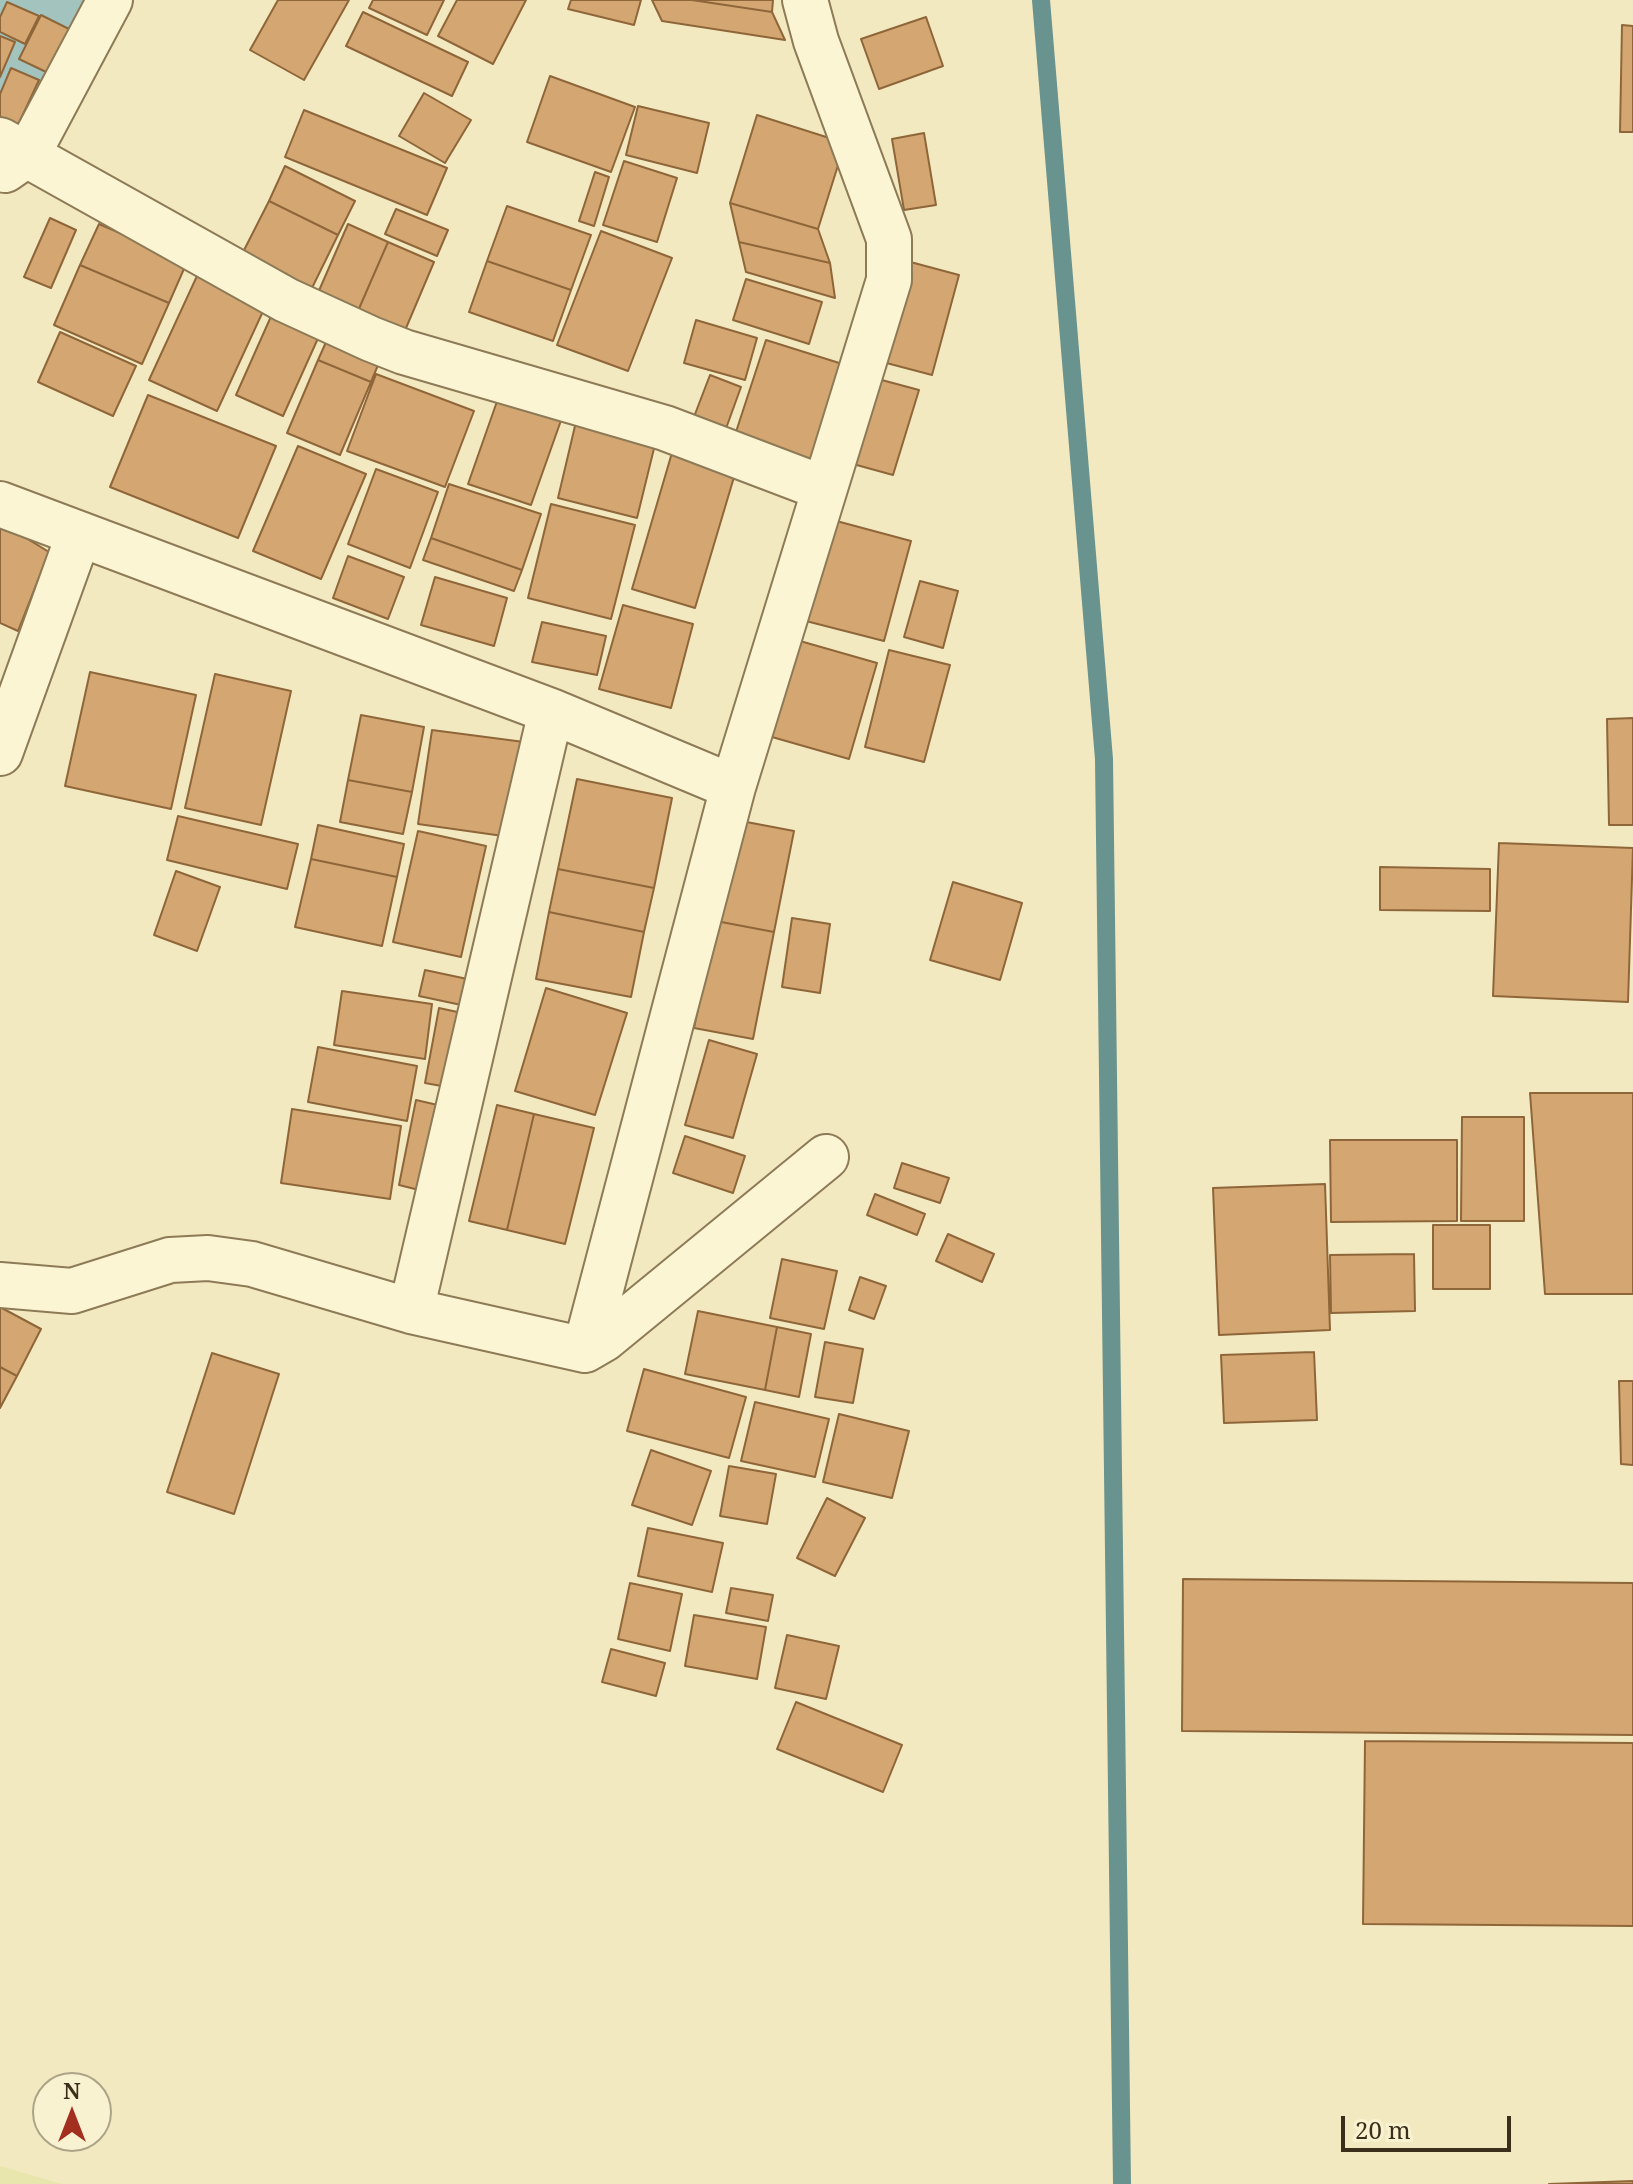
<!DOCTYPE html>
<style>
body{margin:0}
#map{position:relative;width:1633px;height:2184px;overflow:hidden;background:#f2e9c0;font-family:"Noto Serif",serif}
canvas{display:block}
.north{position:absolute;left:32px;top:2072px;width:80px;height:80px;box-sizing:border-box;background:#f9f2d0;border:2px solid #ada488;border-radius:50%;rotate:0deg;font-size:22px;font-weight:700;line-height:32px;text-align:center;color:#3b2f1c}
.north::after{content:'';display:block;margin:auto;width:28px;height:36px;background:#a22f20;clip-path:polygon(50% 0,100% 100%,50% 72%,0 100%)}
.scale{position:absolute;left:1341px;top:2116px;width:170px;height:36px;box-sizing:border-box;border:4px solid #3b2f1c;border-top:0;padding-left:10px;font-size:24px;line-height:28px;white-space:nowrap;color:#3b2f1c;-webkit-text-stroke:6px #f9f2d0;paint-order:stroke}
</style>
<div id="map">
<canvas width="1633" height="2184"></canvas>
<div class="north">N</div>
<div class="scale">20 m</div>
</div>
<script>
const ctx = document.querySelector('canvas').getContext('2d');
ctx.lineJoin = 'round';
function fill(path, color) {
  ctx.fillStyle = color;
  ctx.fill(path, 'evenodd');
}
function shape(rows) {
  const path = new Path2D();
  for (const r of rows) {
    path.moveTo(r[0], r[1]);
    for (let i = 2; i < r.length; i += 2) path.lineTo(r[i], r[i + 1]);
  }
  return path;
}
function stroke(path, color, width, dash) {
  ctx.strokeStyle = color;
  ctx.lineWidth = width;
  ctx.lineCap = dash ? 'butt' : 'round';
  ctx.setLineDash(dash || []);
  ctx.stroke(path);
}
const farmland = shape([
 [0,2166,62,2184,0,2184]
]);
const stream = shape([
 [1041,0,1104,759,1122,2184]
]);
const river = shape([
 [0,88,56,0]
]);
const building = shape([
 [278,0,349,0,304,80,250,50,278,0],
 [373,0,444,0,427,35,369,8,373,0],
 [457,0,526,0,493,64,438,36,457,0],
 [571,0,641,0,634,25,568,9,571,0],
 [652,0,692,0,772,12,785,40,662,21,652,0],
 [692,0,773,0,772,12,692,0],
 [7,2,39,16,25,44,0,32,0,17,7,2],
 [363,12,468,62,452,96,346,46,363,12],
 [41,15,87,38,65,81,19,59,41,15],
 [926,17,943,66,879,89,861,39,926,17],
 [1622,25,1633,26,1633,132,1620,132,1622,25],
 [0,36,15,42,0,77,0,36],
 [11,68,39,80,18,125,0,117,0,94,11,68],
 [550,76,635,107,611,172,527,142,550,76],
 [424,93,471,120,445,163,399,136,424,93],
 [638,106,709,123,697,173,626,155,638,106],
 [304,110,447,168,427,215,285,157,304,110],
 [757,115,845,143,818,229,730,203,757,115],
 [924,133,936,205,904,210,892,139,924,133],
 [624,161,677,178,657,242,603,225,624,161],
 [285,166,355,201,338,235,269,201,285,166],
 [595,172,609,177,594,226,579,221,595,172],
 [269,201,338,235,309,294,239,260,269,201],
 [730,203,818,229,830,263,739,242,730,203],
 [507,206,591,235,571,290,487,261,507,206],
 [396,209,448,230,437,256,385,234,396,209],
 [50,218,76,230,51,288,24,277,50,218],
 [99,224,187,262,169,303,80,265,99,224],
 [348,224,388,242,351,327,311,309,348,224],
 [601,231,672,258,628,371,557,345,601,231],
 [388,242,434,262,398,347,351,327,388,242],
 [739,242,830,263,835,298,746,272,739,242],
 [903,260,959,275,932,375,875,360,903,260],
 [487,261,571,290,553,341,469,312,487,261],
 [80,265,169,303,142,364,54,325,80,265],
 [197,276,265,307,217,411,149,380,197,276],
 [746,279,822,302,809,344,733,320,746,279],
 [277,303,324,325,283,416,236,395,277,303],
 [696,320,757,338,745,380,684,363,696,320],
 [331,331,383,353,371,382,318,360,331,331],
 [60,332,136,366,113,416,38,382,60,332],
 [766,340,852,367,821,466,734,438,766,340],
 [318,360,371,382,340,455,287,433,318,360],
 [376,374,474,411,445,487,347,451,376,374],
 [710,375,741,387,724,434,692,422,710,375],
 [878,379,919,390,893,475,853,464,878,379],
 [501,390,564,412,531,505,468,484,501,390],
 [148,395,276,446,238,538,110,487,148,395],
 [579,409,659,428,637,518,558,498,579,409],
 [676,439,740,457,695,608,632,589,676,439],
 [298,446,366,474,321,579,253,551,298,446],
 [376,469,438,492,410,568,348,544,376,469],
 [449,484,541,514,522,570,431,538,449,484],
 [551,504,635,525,611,619,528,598,551,504],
 [829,519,911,541,884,641,802,620,829,519],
 [0,522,49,552,18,631,0,623,0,522],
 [431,538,522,570,514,591,423,560,431,538],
 [348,556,404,577,388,619,333,598,348,556],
 [435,577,507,598,494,646,421,625,435,577],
 [920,581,958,591,943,648,904,637,920,581],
 [623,605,693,624,671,708,599,689,623,605],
 [542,622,606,636,597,675,532,662,542,622],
 [793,639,877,663,849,759,765,735,793,639],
 [889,650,950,665,924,762,865,747,889,650],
 [90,672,196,695,171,809,65,786,90,672],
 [215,674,291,691,261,825,185,808,215,674],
 [361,715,424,727,412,792,348,780,361,715],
 [1633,718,1633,825,1609,825,1607,719,1633,718],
 [432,730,524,742,510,837,418,824,432,730],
 [577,779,672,798,654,888,558,869,577,779],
 [348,780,412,792,403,834,340,822,348,780],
 [178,816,298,844,287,889,167,860,178,816],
 [736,820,794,831,774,932,716,921,736,820],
 [318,825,404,844,397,877,311,859,318,825],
 [418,831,486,846,461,957,393,942,418,831],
 [1499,843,1633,848,1628,1002,1493,996,1499,843],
 [311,859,397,877,382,946,295,927,311,859],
 [1380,867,1490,869,1490,911,1380,910,1380,867],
 [558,869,654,888,644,932,549,912,558,869],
 [176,871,220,887,197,951,154,935,176,871],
 [953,882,1022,903,1000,980,930,960,953,882],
 [549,912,644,932,631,997,536,979,549,912],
 [792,918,830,924,820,993,782,987,792,918],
 [716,921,774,932,753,1039,694,1028,716,921],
 [425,970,472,980,466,1006,419,996,425,970],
 [546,988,627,1013,595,1115,515,1091,546,988],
 [342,991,432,1004,425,1059,334,1045,342,991],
 [439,1008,462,1013,447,1087,425,1083,439,1008],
 [709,1040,757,1054,733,1138,685,1125,709,1040],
 [318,1047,417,1066,407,1121,308,1102,318,1047],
 [1530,1093,1633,1093,1633,1294,1545,1294,1530,1093],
 [416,1100,442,1106,423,1191,399,1185,416,1100],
 [497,1105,534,1114,507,1230,469,1221,497,1105],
 [292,1109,401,1126,390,1199,281,1183,292,1109],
 [534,1114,594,1128,565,1244,507,1230,534,1114],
 [1462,1117,1524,1117,1524,1221,1461,1221,1462,1117],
 [685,1136,745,1156,733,1193,673,1173,685,1136],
 [1330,1140,1457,1140,1457,1221,1331,1222,1330,1140],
 [902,1163,949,1178,940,1203,894,1188,902,1163],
 [1325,1184,1330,1330,1219,1335,1213,1188,1325,1184],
 [875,1194,925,1214,917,1235,867,1215,875,1194],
 [1433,1225,1490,1225,1490,1289,1433,1289,1433,1225],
 [948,1234,994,1254,982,1282,936,1261,948,1234],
 [1414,1254,1415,1311,1331,1313,1330,1255,1414,1254],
 [782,1259,837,1271,824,1329,770,1318,782,1259],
 [860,1277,886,1286,874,1319,849,1310,860,1277],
 [0,1307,41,1329,17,1376,0,1367,0,1307],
 [698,1311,777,1327,765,1390,685,1374,698,1311],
 [777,1327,811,1334,799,1397,765,1390,777,1327],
 [825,1342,863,1349,853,1403,815,1397,825,1342],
 [1314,1352,1317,1420,1224,1423,1221,1355,1314,1352],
 [212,1353,279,1374,234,1514,167,1492,212,1353],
 [0,1367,17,1376,0,1408,0,1367],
 [644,1369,746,1397,729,1458,627,1431,644,1369],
 [1619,1381,1633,1381,1633,1465,1621,1464,1619,1381],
 [755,1402,829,1419,815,1477,741,1461,755,1402],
 [839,1414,909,1431,892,1498,823,1482,839,1414],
 [651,1450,711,1471,692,1525,632,1505,651,1450],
 [729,1466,776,1474,767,1524,720,1516,729,1466],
 [827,1498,865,1518,835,1576,797,1558,827,1498],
 [648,1528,723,1543,712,1592,638,1576,648,1528],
 [1183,1579,1633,1583,1633,1735,1182,1731,1183,1579],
 [630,1583,682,1594,670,1651,618,1639,630,1583],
 [731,1588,773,1595,768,1621,726,1613,731,1588],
 [694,1615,766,1627,757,1679,685,1666,694,1615],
 [787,1635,839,1646,826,1699,775,1688,787,1635],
 [611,1649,665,1663,656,1696,602,1682,611,1649],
 [796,1702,902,1745,883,1792,777,1749,796,1702],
 [1365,1741,1633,1743,1633,1926,1363,1924,1365,1741],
 [1633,2181,1633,2184,1549,2184,1633,2181]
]);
const street = shape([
 [0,140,286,300,371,339,404,352,665,428,823,488],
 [5,170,28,154,110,0],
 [0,504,551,711,733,787],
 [0,753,79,534],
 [0,1285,72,1291,170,1260,208,1258,252,1264,411,1311,585,1350,604,1339,826,1157],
 [411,1311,551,711],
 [585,1350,733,787,889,280,889,239,816,41,805,0]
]);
fill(farmland, '#e9e6ad');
stroke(stream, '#69938e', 18);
stroke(river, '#a3c4be', 102);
fill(building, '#d4a772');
stroke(building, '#8f6639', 2);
stroke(street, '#8d7a56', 48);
stroke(street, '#fcf5d4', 44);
</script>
